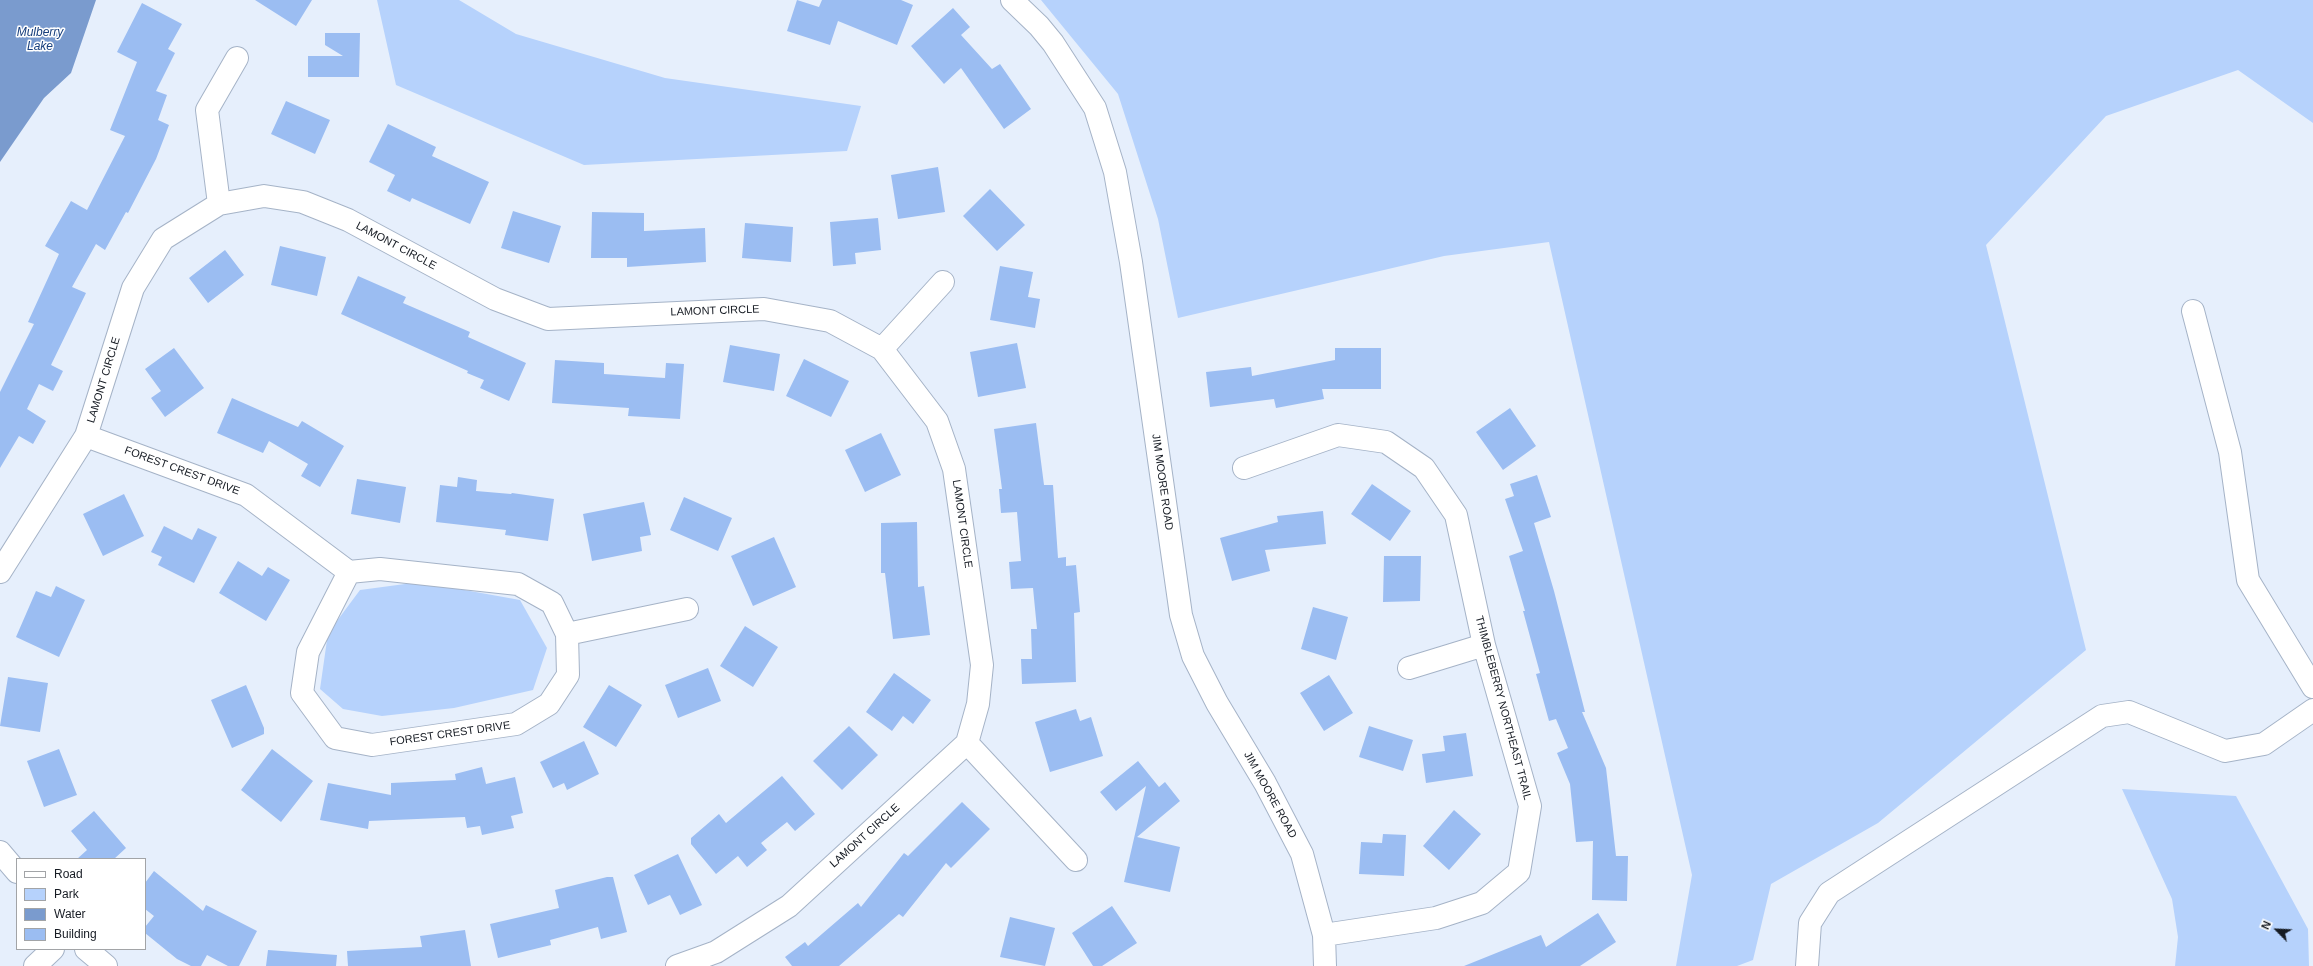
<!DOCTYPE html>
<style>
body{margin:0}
#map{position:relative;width:2313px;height:966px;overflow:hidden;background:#e6effc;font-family:Arial,sans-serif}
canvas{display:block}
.legend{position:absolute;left:16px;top:858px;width:130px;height:92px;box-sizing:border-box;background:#fff;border:1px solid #a2a4a7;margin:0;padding:5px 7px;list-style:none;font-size:12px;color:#161b23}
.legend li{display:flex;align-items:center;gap:8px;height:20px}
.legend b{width:20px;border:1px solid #a2a4a7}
.north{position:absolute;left:2257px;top:910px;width:40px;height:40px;-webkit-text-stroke:3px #fff;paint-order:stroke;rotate:294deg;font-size:11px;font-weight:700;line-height:16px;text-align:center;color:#161b23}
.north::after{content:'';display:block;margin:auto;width:14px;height:18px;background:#161b23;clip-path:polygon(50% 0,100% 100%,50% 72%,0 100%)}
</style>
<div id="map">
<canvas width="2313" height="966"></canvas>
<ul class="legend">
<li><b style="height:5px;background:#fff"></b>Road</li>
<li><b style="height:11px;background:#b6d2fc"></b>Park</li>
<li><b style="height:11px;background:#7a9bce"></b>Water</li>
<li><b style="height:11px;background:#9bbdf2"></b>Building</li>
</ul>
<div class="north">N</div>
</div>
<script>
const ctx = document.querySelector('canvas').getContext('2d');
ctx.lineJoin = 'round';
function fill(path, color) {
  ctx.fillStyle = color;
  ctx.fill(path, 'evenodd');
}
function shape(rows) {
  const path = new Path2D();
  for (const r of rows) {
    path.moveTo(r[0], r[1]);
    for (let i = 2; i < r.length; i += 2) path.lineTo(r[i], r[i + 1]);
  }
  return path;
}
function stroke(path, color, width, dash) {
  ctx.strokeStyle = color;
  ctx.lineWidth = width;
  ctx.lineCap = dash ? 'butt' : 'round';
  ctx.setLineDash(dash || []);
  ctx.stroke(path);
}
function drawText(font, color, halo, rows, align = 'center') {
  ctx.font = font + ' Arial,sans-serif';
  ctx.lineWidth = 3;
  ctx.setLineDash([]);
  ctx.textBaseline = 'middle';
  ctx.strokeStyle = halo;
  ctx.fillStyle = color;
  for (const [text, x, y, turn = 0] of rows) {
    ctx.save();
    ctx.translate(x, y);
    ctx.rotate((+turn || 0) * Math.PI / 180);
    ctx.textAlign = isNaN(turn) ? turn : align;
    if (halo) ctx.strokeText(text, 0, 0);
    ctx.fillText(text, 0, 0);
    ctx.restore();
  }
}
const green = shape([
 [377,0,459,0,516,34,665,78,861,106,847,151,584,165,396,85],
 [1041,0,2313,0,2313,123,2238,70,2106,116,1986,245,2086,650,1878,823,1771,884,1753,960,1737,966,1676,966,1692,875,1549,242,1444,256,1178,318,1158,219,1118,94],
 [420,582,520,600,547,648,533,690,454,708,382,716,343,709,320,689,328,633,360,590],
 [2122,789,2236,796,2308,929,2309,966,2175,966,2178,937,2172,899]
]);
const water = shape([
 [0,0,96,0,71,73,44,98,0,162]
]);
const building = shape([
 [255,0,312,0,296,26],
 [797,0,819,7,822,0,901,0,913,5,897,45,838,21,830,45,787,31],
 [142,3,182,24,168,49,175,53,156,91,167,95,158,120,169,125,156,159,128,213,126,212,105,250,96,244,72,287,86,293,51,365,63,371,53,391,39,384,27,409,46,421,33,444,19,436,0,468,0,392,34,324,28,322,59,254,45,246,71,201,87,210,125,136,110,130,137,62,117,52],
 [953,8,970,27,961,35,992,69,1000,64,1031,109,1004,129,961,68,944,84,911,46],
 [325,33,360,33,359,77,308,77,308,56,343,56,325,45],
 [286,101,330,120,315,154,271,134],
 [388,124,436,147,432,156,489,182,470,224,412,198,410,202,387,191,395,175,369,162],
 [938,167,945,212,898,219,891,175],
 [990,189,1025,225,997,251,963,216],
 [513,211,561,226,549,263,501,248],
 [592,212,644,213,644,231,705,228,706,262,627,267,627,258,591,258],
 [878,218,881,250,855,253,856,264,833,266,830,222],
 [745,223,793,227,791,262,742,258],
 [280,246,326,257,317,296,271,285],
 [225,250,244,275,208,303,189,278],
 [1000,266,1033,272,1028,297,1040,299,1035,328,990,320],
 [358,276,406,297,403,303,470,332,468,337,526,363,509,401,480,388,484,380,467,373,468,371,341,314],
 [1017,343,1026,388,978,397,970,352],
 [730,345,780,354,774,391,723,382],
 [174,348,204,388,165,417,151,398,161,391,145,369],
 [1335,348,1381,348,1381,389,1322,389,1324,399,1276,408,1274,399,1210,407,1206,372,1251,367,1252,376,1335,360],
 [804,359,849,381,831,417,786,396],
 [555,360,604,363,604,374,665,378,666,363,684,364,680,419,628,416,629,408,552,403],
 [232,398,298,427,302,421,344,446,320,487,301,476,308,464,269,441,263,453,217,433],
 [1510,408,1536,446,1503,470,1476,432],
 [1036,423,1044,485,1053,485,1058,558,1066,557,1066,566,1076,565,1080,612,1074,613,1076,682,1022,684,1021,659,1032,659,1031,629,1037,629,1033,588,1011,589,1009,562,1021,561,1017,512,1001,513,999,489,1002,489,994,429],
 [881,433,901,475,865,492,845,450],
 [1537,475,1551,517,1534,523,1554,591,1585,712,1582,712,1606,768,1616,856,1628,856,1627,901,1592,900,1593,841,1576,842,1570,784,1557,753,1568,748,1556,719,1549,721,1536,674,1540,673,1523,611,1525,611,1509,556,1523,551,1505,499,1514,496,1510,484],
 [458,477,477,480,476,491,511,494,512,493,554,499,548,541,505,535,506,530,436,522,440,485,457,487],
 [357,479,406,487,400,523,351,514],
 [1372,484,1411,511,1390,541,1351,514],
 [124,494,144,536,103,556,83,514],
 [684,497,732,518,718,551,670,530],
 [644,502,651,535,640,537,642,551,592,561,583,514],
 [1323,511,1326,544,1265,550,1270,571,1232,581,1220,538,1278,522,1277,516],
 [917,522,918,587,924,586,930,635,893,639,885,573,881,573,881,523],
 [164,526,192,540,198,528,217,537,194,583,158,565,162,557,151,552],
 [774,537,796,587,753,606,731,556],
 [1384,556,1421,556,1420,601,1383,602],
 [238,561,262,576,268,567,290,580,266,621,219,593],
 [56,586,85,600,59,657,16,637,36,591,51,597],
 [1313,607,1348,617,1336,660,1301,649],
 [745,626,778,647,753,687,720,666],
 [708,668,721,701,678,718,665,685],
 [894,673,931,700,913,724,903,716,892,731,866,712],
 [1329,675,1353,713,1324,731,1300,693],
 [8,677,48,683,40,732,0,726],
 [246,685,264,728,264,734,232,748,211,700],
 [609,685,642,705,616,747,583,727],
 [1076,709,1080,721,1091,717,1103,756,1050,772,1035,722],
 [849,726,878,755,842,790,813,761],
 [1369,726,1413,740,1403,771,1359,757],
 [1466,733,1473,776,1426,783,1422,754,1445,751,1443,736],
 [584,741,599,774,567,790,564,783,553,788,540,762],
 [59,749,77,795,44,807,27,761],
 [272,749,313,781,281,822,241,790],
 [1138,761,1159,787,1165,782,1180,801,1137,837,1180,847,1170,892,1124,882,1146,786,1116,811,1100,792],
 [482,767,486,784,515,777,523,813,511,816,514,828,482,835,480,826,467,828,465,817,369,821,368,829,320,820,328,783,391,795,391,783,456,780,455,774],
 [782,776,815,814,795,831,787,822,761,843,767,850,747,867,738,856,716,874,691,844,691,838,719,814,726,823],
 [962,802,990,829,951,868,946,863,903,917,899,914,839,966,792,966,785,957,805,942,808,946,858,903,861,907,904,853,908,856],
 [1454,810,1481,834,1449,870,1423,846],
 [94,811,126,848,114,859,77,859,87,850,71,831],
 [1383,834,1406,835,1404,876,1359,874,1361,842,1382,843],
 [678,854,702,905,680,915,670,895,648,905,634,875],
 [154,871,203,911,206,905,257,931,239,966,228,966,207,955,201,966,191,966,177,959,145,933,145,927,154,916,145,909,145,883],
 [607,877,613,877,627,932,601,939,598,927,550,940,551,945,498,958,490,924,559,908,555,890],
 [1112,906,1137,943,1102,966,1093,966,1072,933],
 [1598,913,1616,942,1580,966,1464,966,1541,935,1546,947],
 [1010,917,1055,928,1045,966,1000,957],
 [465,930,471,966,348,966,347,951,422,947,420,936],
 [268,950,337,955,336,966,266,966]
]);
const minor = shape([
 [1012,0,1039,26,1053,43,1095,108,1115,172,1131,262,1181,615,1193,656,1217,703,1265,783,1302,854,1324,935,1325,966],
 [219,204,207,110,237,58],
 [2193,311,2230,452,2248,580,2313,687],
 [882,349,943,282],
 [86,436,246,495,349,572,308,652,302,693,335,738,372,745,516,724,549,704,568,675,567,634,552,603,518,584,380,569,349,572],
 [1244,468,1338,435,1386,442,1424,468,1456,515,1484,645,1530,806,1519,872,1482,903,1436,918,1324,935],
 [0,572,86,436,133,288,163,239,219,204,264,196,303,202,348,220,495,299,548,319,764,309,830,321,882,349,937,421,954,469,982,665,978,704,967,743,789,906,716,952,677,966],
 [567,634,687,609],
 [1409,668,1484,645],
 [967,743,1076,860],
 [0,852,17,872],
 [86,949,106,966],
 [35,966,53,949],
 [1807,966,1810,923,1829,893,2102,716,2129,712,2225,751,2264,744,2313,710]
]);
const streetNames = [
 ["LAMONT CIRCLE",396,246,28],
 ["LAMONT CIRCLE",715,311,-2],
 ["LAMONT CIRCLE",104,380,-73],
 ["FOREST CREST DRIVE",182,471,20],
 ["JIM MOORE ROAD",1162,482,82],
 ["LAMONT CIRCLE",962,524,82],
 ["THIMBLEBERRY NORTHEAST TRAIL",1503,708,75],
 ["FOREST CREST DRIVE",450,734,-8],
 ["JIM MOORE ROAD",1270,795,61],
 ["LAMONT CIRCLE",865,836,-42]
];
const waterNames = [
 ["Mulberry",40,33],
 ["Lake",40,47]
];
fill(green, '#b6d2fc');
fill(water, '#7a9bce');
fill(building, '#9bbdf2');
stroke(minor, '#a5b3c7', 24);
stroke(minor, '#fff', 22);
drawText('11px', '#161b23', '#fff', streetNames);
drawText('italic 12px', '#173f7d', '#fff', waterNames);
</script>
